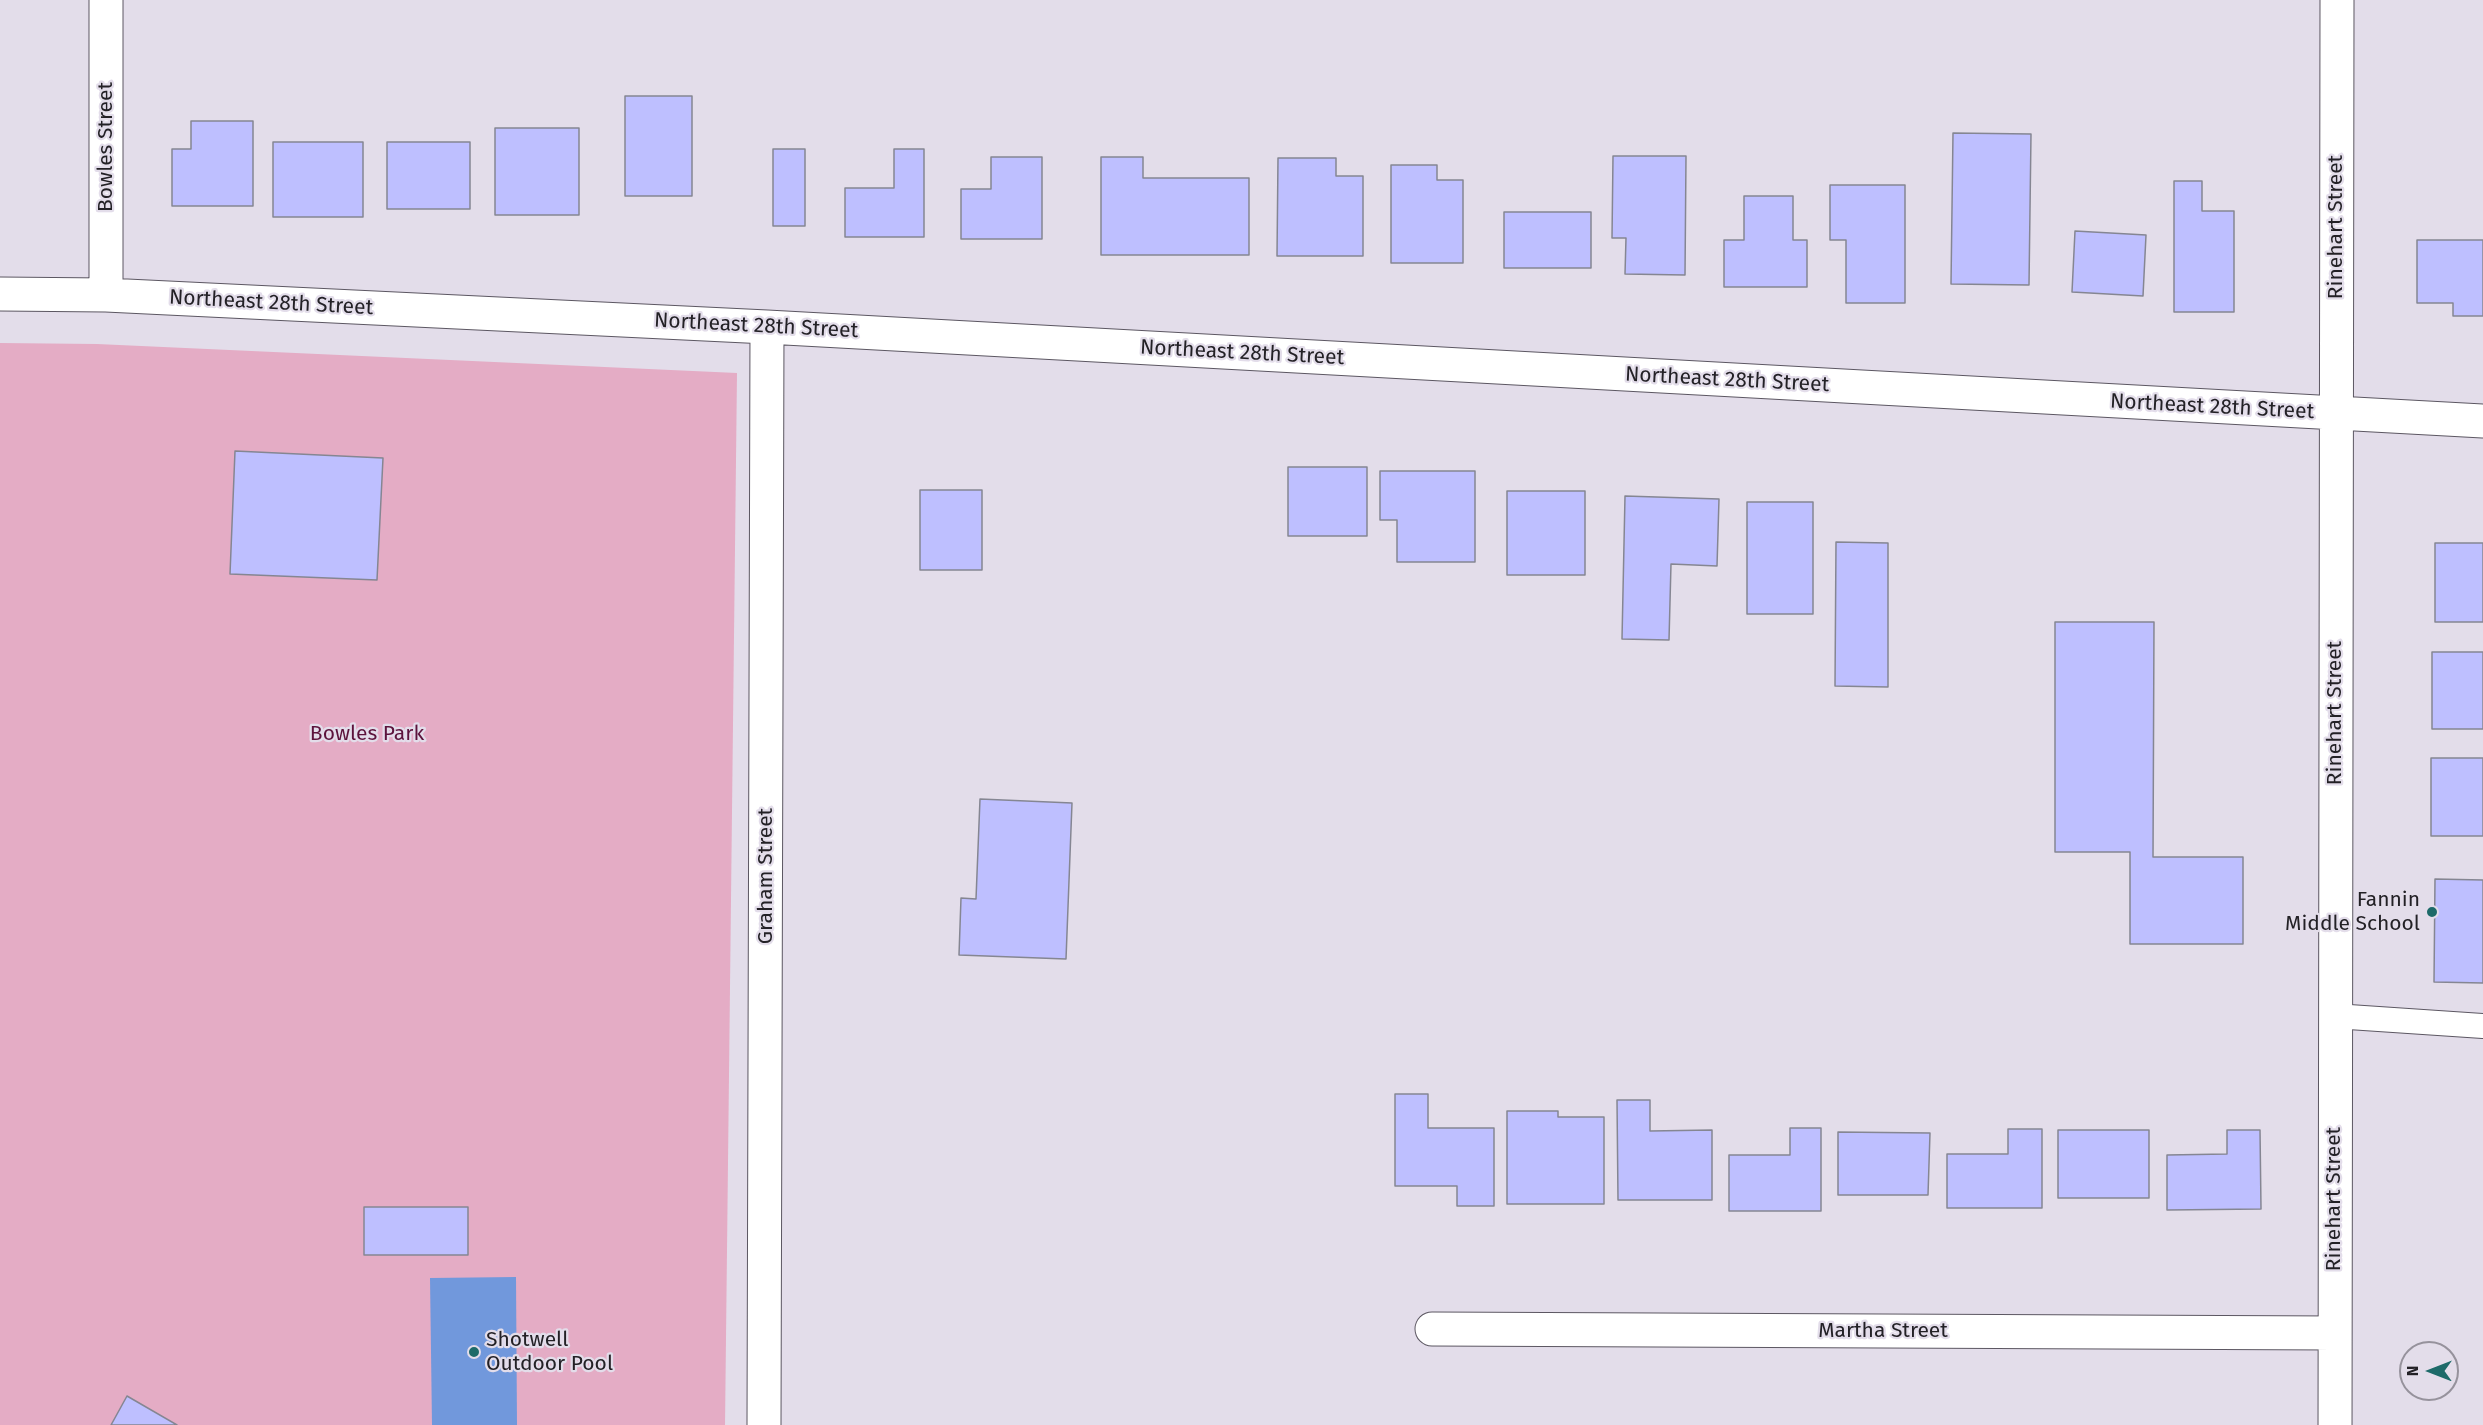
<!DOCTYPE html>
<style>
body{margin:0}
#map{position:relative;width:2483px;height:1425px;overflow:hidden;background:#e3ddea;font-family:"Fira Sans",sans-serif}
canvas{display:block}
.north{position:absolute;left:2399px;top:1341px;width:60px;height:60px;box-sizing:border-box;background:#e3ddea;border:2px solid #96929c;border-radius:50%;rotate:270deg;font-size:16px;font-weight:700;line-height:24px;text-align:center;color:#232126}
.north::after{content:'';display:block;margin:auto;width:21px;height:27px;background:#1d6a69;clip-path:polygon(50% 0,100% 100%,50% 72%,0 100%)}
</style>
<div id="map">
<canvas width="2483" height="1425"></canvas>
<div class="north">N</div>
</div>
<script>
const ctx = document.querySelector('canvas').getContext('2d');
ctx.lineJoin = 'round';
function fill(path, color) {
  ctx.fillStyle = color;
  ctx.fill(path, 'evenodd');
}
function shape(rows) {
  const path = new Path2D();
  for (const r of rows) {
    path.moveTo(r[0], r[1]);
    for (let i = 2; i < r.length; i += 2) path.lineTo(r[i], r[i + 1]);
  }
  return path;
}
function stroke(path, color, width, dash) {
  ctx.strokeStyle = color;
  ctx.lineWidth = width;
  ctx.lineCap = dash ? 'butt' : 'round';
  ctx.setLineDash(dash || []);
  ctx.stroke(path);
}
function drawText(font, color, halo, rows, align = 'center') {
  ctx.font = font + ' "Fira Sans",sans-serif';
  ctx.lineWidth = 4.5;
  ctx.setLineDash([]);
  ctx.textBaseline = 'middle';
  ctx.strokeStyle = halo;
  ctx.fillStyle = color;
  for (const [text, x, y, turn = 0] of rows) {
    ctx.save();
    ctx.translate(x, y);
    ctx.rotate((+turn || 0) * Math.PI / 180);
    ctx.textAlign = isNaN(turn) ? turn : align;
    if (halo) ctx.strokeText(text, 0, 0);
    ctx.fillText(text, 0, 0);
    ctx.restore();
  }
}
const green = shape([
 [0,343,97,344,737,373,725,1425,0,1425]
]);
const water = shape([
 [516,1277,517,1425,432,1425,430,1278]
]);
const building = shape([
 [625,96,692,96,692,196,625,196,625,96],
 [191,121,253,121,253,206,172,206,172,149,191,149,191,121],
 [495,128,579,128,579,215,495,215,495,128],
 [1953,133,2031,134,2029,285,1951,284,1953,133],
 [273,142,363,142,363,217,273,217,273,142],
 [387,142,470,142,470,209,387,209,387,142],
 [773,149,805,149,805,226,773,226,773,149],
 [894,149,924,149,924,237,845,237,845,188,894,188,894,149],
 [1613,156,1686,156,1685,275,1625,274,1626,238,1612,238,1613,156],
 [991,157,1042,157,1042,239,961,239,961,189,991,189,991,157],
 [1101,157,1143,157,1143,178,1249,178,1249,255,1101,255,1101,157],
 [1278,158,1336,158,1336,176,1363,176,1363,256,1277,256,1278,158],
 [1391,165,1437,165,1437,180,1463,180,1463,263,1391,263,1391,165],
 [2174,181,2202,181,2202,211,2234,211,2234,312,2174,312,2174,181],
 [1830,185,1905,185,1905,303,1846,303,1846,240,1830,240,1830,185],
 [1744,196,1793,196,1793,240,1807,240,1807,287,1724,287,1724,240,1744,240,1744,196],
 [1504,212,1591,212,1591,268,1504,268,1504,212],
 [2075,231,2146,235,2143,296,2072,292,2075,231],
 [2417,240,2483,240,2483,316,2453,316,2453,303,2417,303,2417,240],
 [235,451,383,458,377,580,230,574,235,451],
 [1288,467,1367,467,1367,536,1288,536,1288,467],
 [1380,471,1475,471,1475,562,1397,562,1397,520,1380,520,1380,471],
 [920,490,982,490,982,570,920,570,920,490],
 [1507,491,1585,491,1585,575,1507,575,1507,491],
 [1625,496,1719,499,1717,566,1671,564,1669,640,1622,639,1625,496],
 [1747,502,1813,502,1813,614,1747,614,1747,502],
 [1836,542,1888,543,1888,687,1835,686,1836,542],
 [2435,543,2483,543,2483,622,2435,622,2435,543],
 [2055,622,2154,622,2153,857,2243,857,2243,944,2130,944,2130,852,2055,852,2055,622],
 [2432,652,2483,652,2483,729,2432,729,2432,652],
 [2431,758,2483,758,2483,836,2431,836,2431,758],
 [980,799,1072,803,1066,959,959,955,961,898,976,899,980,799],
 [2435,879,2483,880,2483,983,2434,982,2435,879],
 [1395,1094,1428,1094,1428,1128,1494,1128,1494,1206,1457,1206,1457,1186,1395,1186,1395,1094],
 [1617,1100,1650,1100,1650,1131,1712,1130,1712,1200,1618,1200,1617,1100],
 [1507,1111,1558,1111,1558,1117,1604,1117,1604,1204,1507,1204,1507,1111],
 [1790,1128,1821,1128,1821,1211,1729,1211,1729,1155,1790,1155,1790,1128],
 [2008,1129,2042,1129,2042,1208,1947,1208,1947,1154,2008,1154,2008,1129],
 [2058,1130,2149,1130,2149,1198,2058,1198,2058,1130],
 [2227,1130,2260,1130,2261,1209,2167,1210,2167,1155,2227,1154,2227,1130],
 [1838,1132,1930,1133,1928,1195,1838,1195,1838,1132],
 [364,1207,468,1207,468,1255,364,1255,364,1207],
 [127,1396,177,1425,111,1425,127,1396]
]);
const lane = shape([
 [2334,1016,2483,1026]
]);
const street = shape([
 [106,0,106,295],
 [0,294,106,295,767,327,2483,421],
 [1432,1329,2334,1333],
 [764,1425,767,327],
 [2335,1425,2337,0]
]);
const markers = [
 [2432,912,6,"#1d6a69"],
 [474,1352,6,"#1d6a69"]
];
const streetNames = [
 ["Bowles Street",106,147,-90],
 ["Rinehart Street",2336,227,-90],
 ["Northeast 28th Street",271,303,3],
 ["Northeast 28th Street",756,326,3],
 ["Northeast 28th Street",1242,353,3],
 ["Northeast 28th Street",1727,380,3],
 ["Northeast 28th Street",2212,407,3],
 ["Rinehart Street",2335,713,-90],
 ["Graham Street",766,876,-90],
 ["Rinehart Street",2334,1199,-90],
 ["Martha Street",1883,1331]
];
const parkNames = [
 ["Bowles Park",367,734]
];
const poiNames = [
 ["Fannin",2420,900],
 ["Middle School",2420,924],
 ["Shotwell",486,1340,"left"],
 ["Outdoor Pool",486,1364,"left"]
];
fill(green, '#e4acc5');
fill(water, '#7198dc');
fill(building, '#bebfff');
stroke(building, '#858692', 1.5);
stroke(lane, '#5c5762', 26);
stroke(street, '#5c5762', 35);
stroke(lane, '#fff', 24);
stroke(street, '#fff', 33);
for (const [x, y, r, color] of markers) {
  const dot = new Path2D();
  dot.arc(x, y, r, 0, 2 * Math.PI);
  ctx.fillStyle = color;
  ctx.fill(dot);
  stroke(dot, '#e3ddea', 2);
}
drawText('21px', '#232126', '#e3ddea', streetNames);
drawText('21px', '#5c133c', '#e3ddea', parkNames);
drawText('21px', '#232126', '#e3ddea', poiNames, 'right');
</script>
